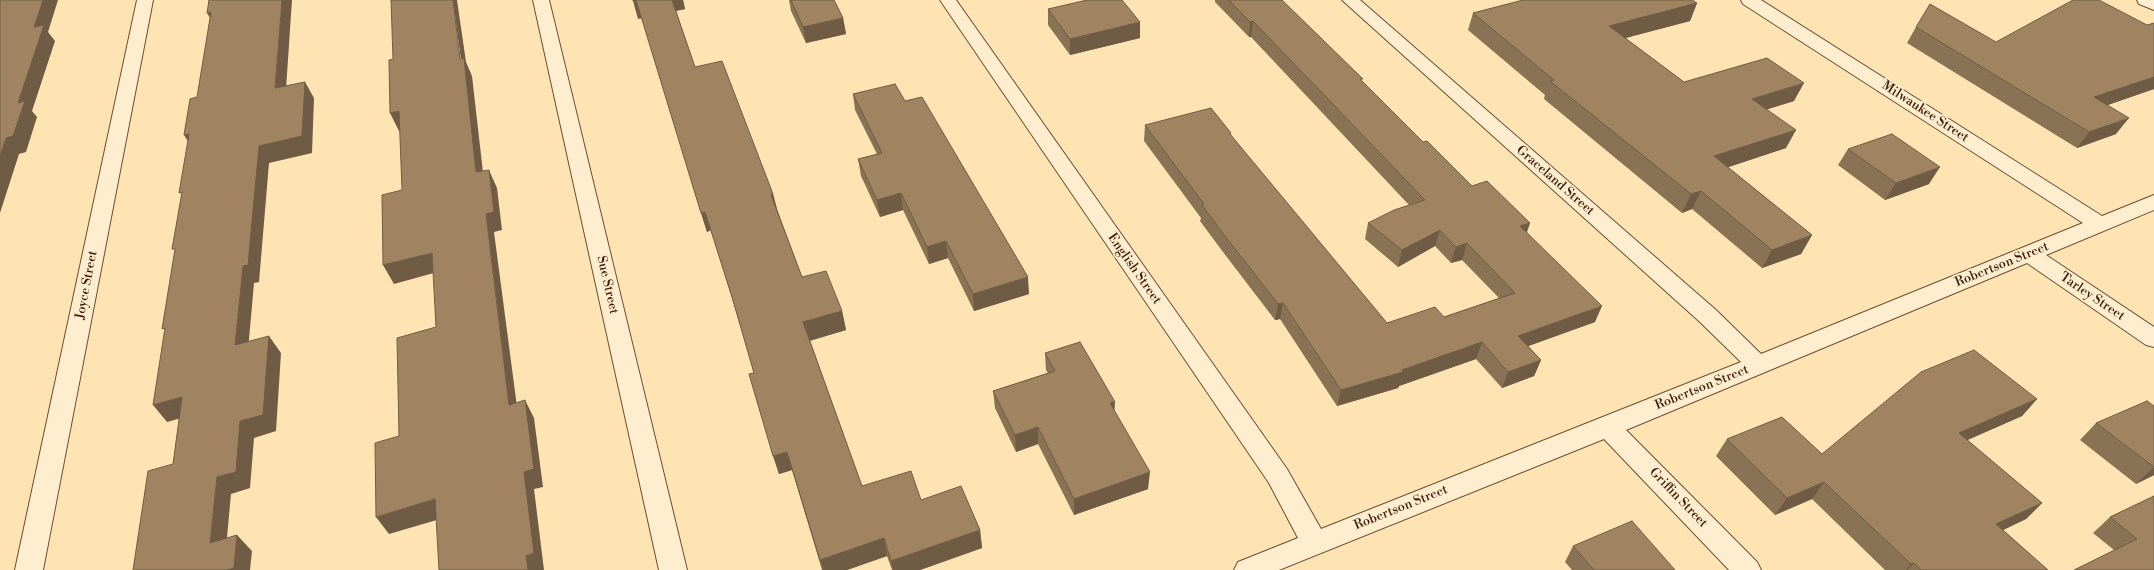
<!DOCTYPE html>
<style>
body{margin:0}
canvas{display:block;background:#fee3b3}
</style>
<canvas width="2154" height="570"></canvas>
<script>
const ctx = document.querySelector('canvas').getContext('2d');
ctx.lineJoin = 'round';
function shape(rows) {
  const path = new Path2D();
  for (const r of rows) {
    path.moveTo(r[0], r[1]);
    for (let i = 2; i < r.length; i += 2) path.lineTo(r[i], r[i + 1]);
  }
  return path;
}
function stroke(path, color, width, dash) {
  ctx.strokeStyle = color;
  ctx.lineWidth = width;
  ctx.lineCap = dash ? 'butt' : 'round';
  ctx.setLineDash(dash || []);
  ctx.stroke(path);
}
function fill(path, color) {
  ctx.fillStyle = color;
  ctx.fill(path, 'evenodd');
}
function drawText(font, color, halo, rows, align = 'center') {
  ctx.font = font + ' "Libre Bodoni",serif';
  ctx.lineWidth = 3.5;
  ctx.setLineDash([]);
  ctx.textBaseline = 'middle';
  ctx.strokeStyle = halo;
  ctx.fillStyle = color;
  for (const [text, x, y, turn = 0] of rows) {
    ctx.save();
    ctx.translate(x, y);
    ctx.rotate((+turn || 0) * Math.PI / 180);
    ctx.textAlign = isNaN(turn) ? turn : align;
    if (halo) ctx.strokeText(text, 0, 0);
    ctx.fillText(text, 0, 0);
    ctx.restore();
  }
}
const minor = shape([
 [137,0,153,0,43,570,15,570,137,0],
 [533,0,549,0,687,570,659,570,533,0],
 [940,0,956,0,1287,469,1321,529,1741,362,1700,322,1342,0,1360,0,1716,310,1761,354,2083,223,1743,4,1741,0,1761,0,2102,216,2154,195,2154,210,2046,255,2154,327,2154,347,2146,345,2027,263,1626,430,1757,562,1761,570,1729,570,1604,439,1279,570,1234,570,1238,562,1298,538,1269,483,940,0],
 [2137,0,2154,0,2154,10,2139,4,2137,0]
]);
const wall = shape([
 [683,0,685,9,676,11,695,67,773,194,777,209,802,277,842,311,846,330,810,341,862,486,921,500,980,530,982,548,920,570,892,570,887,556,847,570,822,570,792,470,779,474,749,374,754,373,736,311,711,230,707,232,642,18,638,19],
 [789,0,834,0,843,18,846,34,806,43,791,11],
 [1215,0,1282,0,1362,82,1423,142,1472,186,1530,223,1527,232,1595,322,1528,346,1541,360,1534,376,1502,388,1476,359,1399,386,1398,388,1337,406,1280,319,1275,320,1223,252,1200,221,1201,218,1144,141,1145,125,1231,136,1387,323,1444,317,1499,298,1462,260,1451,263,1435,246,1398,267,1365,239,1368,223,1409,205,1251,37,1249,37,1215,2],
 [1697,3,1690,21,1625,38,1684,82,1794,101,1767,109,1786,148,1727,167,1812,235,1801,254,1762,268,1692,209,1682,213,1544,99,1545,95,1468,30,1473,13],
 [1048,9,1140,38,1070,55,1048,25],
 [2154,23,2154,89,2107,105,2116,134,2077,148,1907,43,1916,27,1996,42,2147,25],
 [853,94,905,101,1029,294,974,311,948,258,929,264,903,210,880,217,861,176,858,159,877,154,855,110],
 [1848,149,1929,184,1885,200,1838,165],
 [1045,353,1114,411,1148,489,1074,515,1038,444,1016,452,995,408,993,391,1048,373,1046,370],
 [2037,399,2022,416,1967,440,2042,503,2026,519,2003,530,2048,570,1885,570,1812,499,1775,515,1716,456,1727,439,1822,454],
 [2154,406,2154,475,2136,484,2080,440,2096,423],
 [2154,496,2154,570,2114,550,2093,533,2110,517],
 [1573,546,1675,570,1572,570,1565,562]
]);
const shadedWall = shape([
 [43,0,58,0,48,32,55,41,32,111,37,117,26,152,19,154,0,213,0,156,18,103,34,27],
 [282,0,292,0,285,104,275,88],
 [453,0,457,0,466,62,472,76,485,190,476,172],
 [636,0,642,18,638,19,633,1],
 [672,0,683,0,685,9,675,11],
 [1697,3,1690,21,1603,44,1609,26],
 [211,12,217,29,207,13],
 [843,18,846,34,806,43,803,27],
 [1253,21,1251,37,1249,37,1250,22],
 [1140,22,1140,38,1070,55,1070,39],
 [2154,77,2154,89,2082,114,2094,97],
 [305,82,314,98,312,153,269,163,259,282,254,283,247,362,235,345,243,266,259,146],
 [1804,83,1794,101,1743,117,1752,99],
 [399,111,407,129,399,131,390,113],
 [2129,118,2116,134,2077,148,2089,132],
 [1796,130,1786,148,1705,175,1714,156],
 [189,134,195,152,184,135],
 [1940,167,1929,184,1885,200,1896,183],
 [489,170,497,188,502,230,494,232,519,422,509,405,486,214],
 [1701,191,1692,209,1682,213,1691,194],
 [901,193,903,210,880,217,877,200],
 [773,194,778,213,771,195],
 [705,212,711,230,707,232,701,213],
 [1530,223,1524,239,1520,226],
 [1440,230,1435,246,1398,267,1402,250],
 [1812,235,1801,254,1762,268,1772,250],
 [946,241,948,258,929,264,927,247],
 [1467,243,1462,260,1451,263,1456,247],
 [432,253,441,271,394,284,383,265],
 [1028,277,1029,294,974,311,973,294],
 [1283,303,1280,319,1275,320,1278,304],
 [1602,306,1595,322,1512,352,1518,336],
 [842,311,846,330,808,341,803,322],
 [269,336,281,353,276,431,254,438,250,488,231,494,225,559,210,543,217,477,240,421],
 [1482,342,1476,359,1399,386,1398,388,1337,406,1341,390,1402,370],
 [1541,360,1534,376,1502,388,1508,372],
 [182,397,196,414,167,422,153,405],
 [2037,399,2022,416,1945,450,1959,433],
 [525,400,534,418,543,487,534,489,544,570,528,570,526,556,524,472],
 [1115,402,1114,418,1110,403],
 [1038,427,1038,444,1016,452,1015,435],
 [787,452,792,470,779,474,773,456],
 [2154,467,2154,475,2136,484],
 [1150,472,1148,489,1074,515,1074,499],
 [1824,482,1812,499,1775,515,1787,498],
 [435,499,447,517,389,534,376,517],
 [2042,503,2026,519,1980,541,1996,524],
 [980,530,982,548,920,570,893,570,891,561],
 [237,535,252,551,250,570,227,570],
 [884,538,887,556,847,570,823,570,820,560],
 [1914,563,1907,570,1906,570,1911,564]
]);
const building = shape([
 [0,0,43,0,34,27,44,25,18,103,25,101,13,136,6,138,0,156,0,0],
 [209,0,282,0,275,88,305,82,302,136,259,146,248,265,243,266,235,345,269,336,263,415,240,421,236,472,217,477,210,543,237,535,234,568,227,570,133,570,148,471,173,464,182,397,153,405,165,328,162,329,175,249,172,249,182,192,179,193,189,134,184,135,190,99,197,97,211,12,207,13,209,0],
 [391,0,453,0,460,59,464,58,476,172,489,170,494,212,486,214,509,405,525,400,534,469,524,472,534,553,526,556,528,570,439,570,435,499,376,517,375,443,399,436,397,338,436,327,432,253,383,265,382,195,402,190,399,111,390,113,389,60,393,59,391,0],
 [633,0,672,0,695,67,722,61,773,194,771,195,802,277,826,271,842,311,803,322,862,486,911,471,921,500,961,486,980,530,891,561,884,538,820,560,787,452,773,456,749,374,754,373,732,297,705,212,701,213,636,0,633,1,633,0],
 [791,0,834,0,843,18,803,27,791,0],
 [1087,0,1122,0,1140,22,1070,39,1048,9,1087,0],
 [1229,0,1282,0,1363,79,1360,79,1423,142,1427,141,1472,186,1487,181,1530,223,1520,226,1602,306,1518,336,1541,360,1508,372,1482,342,1402,370,1403,372,1341,390,1283,303,1278,304,1225,236,1202,205,1204,204,1145,125,1211,108,1231,133,1230,134,1387,323,1435,307,1444,317,1515,293,1467,243,1456,247,1440,230,1402,250,1368,223,1394,210,1425,200,1253,21,1250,22,1229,0],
 [1523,0,1692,0,1697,3,1609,26,1684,82,1767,58,1804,83,1752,99,1796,130,1714,156,1812,235,1772,250,1701,191,1691,194,1550,81,1554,80,1473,13,1523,0],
 [2073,0,2099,0,2147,25,2154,23,2154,77,2094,97,2129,118,2089,132,1916,27,1930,4,1996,42,2073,0],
 [895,84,905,101,922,97,1028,277,973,294,946,241,927,247,901,193,877,200,858,159,882,153,853,94,895,84],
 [1892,134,1940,167,1896,183,1848,149,1892,134],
 [1080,342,1115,402,1110,403,1150,472,1074,499,1038,427,1015,435,993,391,1055,371,1045,353,1080,342],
 [1974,350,2037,399,1959,433,2042,503,1996,524,2048,570,1921,570,1914,563,1911,564,1824,482,1787,498,1727,439,1782,417,1822,454,1921,372,1974,350],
 [2147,401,2154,406,2154,467,2096,423,2147,401],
 [2154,496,2154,570,2074,570,2137,539,2110,517,2154,496],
 [1632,521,1675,570,1594,570,1573,546,1632,521]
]);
const streetNames = [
 ["Milwaukee Street",1925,112,33],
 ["Graceland Street",1555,181,41],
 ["Robertson Street",2002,265,-22],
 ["English Street",1134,269,55],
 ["Joyce Street",87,285,-79],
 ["Sue Street",607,285,77],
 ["Tarley Street",2092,297,34],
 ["Robertson Street",1702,388,-22],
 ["Griffin Street",1678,498,46],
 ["Robertson Street",1401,508,-22]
];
stroke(minor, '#6c4e34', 2);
fill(minor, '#feedce');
fill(wall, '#8a7254');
fill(shadedWall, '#705c45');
fill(building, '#a08462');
stroke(building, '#705c45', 1);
drawText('13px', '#3b1d0a', '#feedce', streetNames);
</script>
